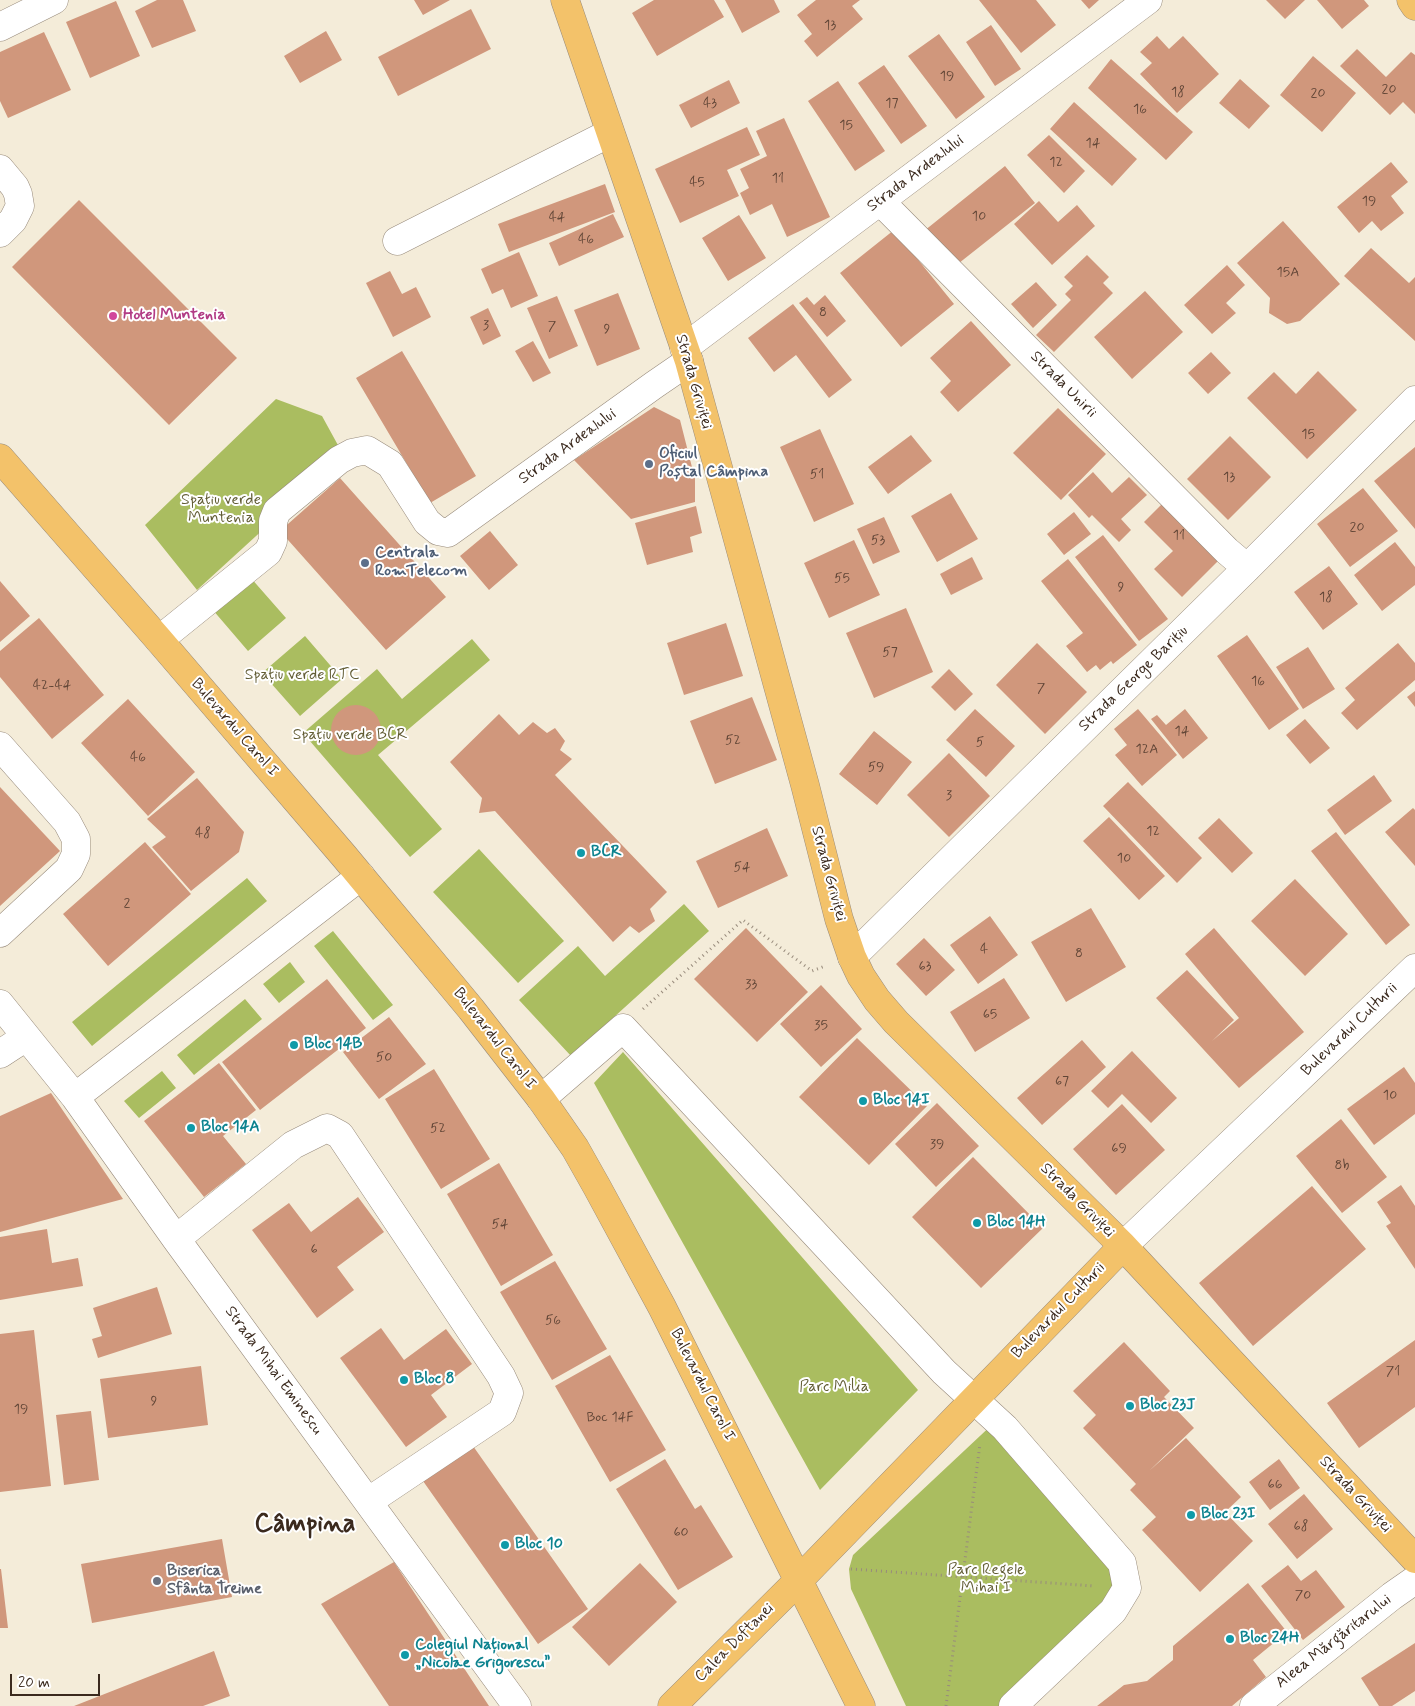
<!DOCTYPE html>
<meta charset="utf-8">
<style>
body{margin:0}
#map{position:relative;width:1415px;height:1706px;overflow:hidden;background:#f4ecd9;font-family:Mynerve,sans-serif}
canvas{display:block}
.scale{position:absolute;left:10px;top:1674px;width:90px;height:22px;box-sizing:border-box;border:2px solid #3b2a1e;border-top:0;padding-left:6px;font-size:15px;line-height:18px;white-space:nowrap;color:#3b2a1e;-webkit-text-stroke:4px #fff;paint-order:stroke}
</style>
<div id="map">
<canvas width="1415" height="1706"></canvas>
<div class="scale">20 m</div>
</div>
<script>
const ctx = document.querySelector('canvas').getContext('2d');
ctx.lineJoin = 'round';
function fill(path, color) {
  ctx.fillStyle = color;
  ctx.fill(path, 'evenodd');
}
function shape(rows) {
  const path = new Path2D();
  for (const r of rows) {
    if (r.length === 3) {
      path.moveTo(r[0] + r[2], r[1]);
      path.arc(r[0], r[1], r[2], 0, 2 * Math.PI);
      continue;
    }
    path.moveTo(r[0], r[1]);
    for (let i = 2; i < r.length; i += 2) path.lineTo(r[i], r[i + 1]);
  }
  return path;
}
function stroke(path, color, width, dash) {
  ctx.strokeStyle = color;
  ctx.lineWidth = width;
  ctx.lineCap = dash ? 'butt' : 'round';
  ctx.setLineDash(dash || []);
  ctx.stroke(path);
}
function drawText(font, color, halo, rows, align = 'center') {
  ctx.font = font + ' Mynerve,sans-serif';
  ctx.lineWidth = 4;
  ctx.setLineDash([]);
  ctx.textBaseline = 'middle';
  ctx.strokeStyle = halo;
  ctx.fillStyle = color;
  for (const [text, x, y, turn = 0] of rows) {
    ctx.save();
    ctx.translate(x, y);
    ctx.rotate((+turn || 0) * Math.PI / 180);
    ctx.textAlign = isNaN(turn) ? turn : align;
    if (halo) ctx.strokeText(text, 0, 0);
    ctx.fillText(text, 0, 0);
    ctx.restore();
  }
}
const green = shape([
 [276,399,322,416,339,447,267,526,197,590,145,525],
 [250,577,286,618,248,651,212,609],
 [305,636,342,679,300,716,262,673],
 [472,639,490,660,378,755,442,829,410,857,303,733,377,669,402,699],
 [479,849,564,941,518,983,433,892],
 [247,878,267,901,92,1046,72,1022],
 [684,904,709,931,571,1056,519,1000,578,946,605,976],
 [333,931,393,1005,373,1020,314,946],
 [290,962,305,982,279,1003,263,984],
 [245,999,262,1019,194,1075,177,1055],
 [623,1052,918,1390,820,1490,594,1083],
 [162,1071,176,1088,139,1118,124,1101],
 [997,1420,1127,1588,1013,1706,906,1706,851,1589,849,1569,853,1555]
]);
const building = shape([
 [157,0,183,0,196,31,152,48,135,11],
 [414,0,450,0,423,15],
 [654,0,714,0,724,17,657,56,632,13],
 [725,0,774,0,780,12,742,33],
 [816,0,860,0,852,6,863,19,817,57,804,41,812,34,797,15],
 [979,0,1036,0,1056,25,1021,53],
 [1081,0,1099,0,1089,9],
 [1266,0,1305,0,1285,19],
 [1317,0,1364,0,1369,6,1342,29],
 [116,1,140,56,90,78,66,22],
 [471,9,491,49,398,96,378,57],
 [991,25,1021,69,995,86,966,42],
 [326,31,342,60,300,83,284,56],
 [44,32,71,90,8,118,0,101,0,52],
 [939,34,985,97,956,119,908,56],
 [1157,36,1169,49,1183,36,1219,74,1177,113,1140,74,1152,63,1140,52],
 [1357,49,1386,77,1411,52,1415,55,1415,114,1403,102,1390,115,1340,66],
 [1313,56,1356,93,1322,132,1280,95],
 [1111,59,1193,132,1166,160,1088,88],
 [884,65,927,126,901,144,858,83],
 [1240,79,1270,106,1249,129,1219,103],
 [729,80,740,103,691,128,679,105],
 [838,81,885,151,855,171,808,101],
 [1074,102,1137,159,1112,186,1050,129],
 [784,118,830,217,787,237,772,204,750,215,740,193,749,188,740,169,767,156,756,131],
 [747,127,760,155,727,170,739,196,680,223,655,169],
 [1049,135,1085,171,1064,193,1027,155],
 [1391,162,1408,182,1391,196,1404,213,1381,231,1372,221,1359,233,1337,207],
 [1005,166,1035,203,954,267,924,231],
 [605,184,615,212,509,252,498,224],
 [79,200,237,358,169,425,12,267],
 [1039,201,1058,222,1077,205,1095,226,1052,265,1014,224],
 [613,214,624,237,559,266,549,243],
 [739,215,766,258,728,281,702,238],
 [1283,221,1340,284,1300,321,1287,324,1269,313,1270,298,1237,263],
 [894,230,954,304,901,347,840,273],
 [1371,248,1409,283,1415,277,1415,341,1344,276],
 [519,252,538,296,511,308,503,289,492,294,481,269],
 [1087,255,1109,277,1103,283,1113,293,1054,352,1036,335,1071,300,1065,294,1073,286,1064,277],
 [1227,265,1245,285,1226,303,1236,313,1212,334,1184,305],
 [390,271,402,294,416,287,431,317,393,337,366,283],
 [1036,282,1057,305,1033,328,1011,304],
 [1145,291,1183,332,1132,379,1094,337],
 [618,293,640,349,597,366,574,310],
 [825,295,846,321,827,337,799,303,807,297,814,305],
 [557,296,578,346,549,359,527,308],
 [793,304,852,380,829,398,796,355,774,372,748,338],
 [488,308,501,336,483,345,470,317],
 [971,321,1011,365,958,412,940,392,951,381,930,358],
 [533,341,551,373,533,382,515,351],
 [402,351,476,476,430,503,356,378],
 [1211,352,1231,373,1208,394,1188,373],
 [1318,371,1357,410,1307,459,1247,398,1274,372,1296,394],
 [654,407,680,420,695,479,695,502,631,519,574,460],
 [1058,408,1106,454,1061,500,1013,453],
 [820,429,854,504,814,522,780,447],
 [911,435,932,461,888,494,868,467],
 [1230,436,1271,477,1228,520,1187,479],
 [1415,447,1415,529,1374,481],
 [1093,472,1112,493,1129,477,1147,495,1121,519,1131,530,1119,542,1092,515,1089,518,1068,495],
 [340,478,446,597,386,650,280,531],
 [1363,488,1398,531,1350,567,1317,524],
 [951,493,978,539,937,562,911,516],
 [1164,502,1221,558,1182,597,1154,569,1173,551,1144,522],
 [696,506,702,533,690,537,693,552,647,565,635,523],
 [1074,512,1091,534,1064,555,1047,534],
 [884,517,900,552,873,564,857,529],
 [490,531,518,565,489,590,460,556],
 [1103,535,1168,619,1139,641,1075,557],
 [854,540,880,595,829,618,804,563],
 [1395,542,1415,567,1415,585,1382,611,1354,575],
 [972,557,983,579,951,595,940,574],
 [1068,559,1137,645,1113,664,1111,661,1100,670,1096,665,1087,672,1066,646,1083,633,1041,581],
 [1329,566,1358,604,1323,630,1294,592],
 [0,581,30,616,0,642],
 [906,608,933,672,874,698,846,633],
 [39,618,104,695,52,739,0,677,0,651],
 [726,623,743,676,684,695,667,643],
 [1247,635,1299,709,1269,730,1217,656],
 [1037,643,1087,692,1045,734,996,685],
 [1398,643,1415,663,1415,680,1357,730,1341,713,1355,700,1345,688],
 [1308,647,1335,689,1303,709,1276,667],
 [949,669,973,694,955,711,931,687],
 [1415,691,1415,707,1407,697],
 [752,697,777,760,715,784,690,721],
 [128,699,195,772,148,816,81,743],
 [356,730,25],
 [975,709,1015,746,986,777,946,740],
 [1138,709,1177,755,1142,786,1115,755,1127,745,1114,729],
 [1185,709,1208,738,1183,759,1151,719,1157,715,1166,725],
 [499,714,519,735,533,722,547,733,555,728,565,741,560,750,572,759,555,775,667,892,650,909,655,921,639,933,630,926,613,942,495,811,479,813,482,798,450,762],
 [1305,719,1330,748,1310,764,1286,735],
 [874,731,912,762,877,805,839,774],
 [949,753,990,796,949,837,907,795],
 [1374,775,1392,801,1345,835,1327,810],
 [197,778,244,832,239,852,191,891,152,847,166,837,147,819],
 [1128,782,1202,858,1177,883,1103,806],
 [0,787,60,851,0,906],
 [1413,808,1415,810,1415,866,1385,832],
 [1109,817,1165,876,1139,900,1083,841],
 [1219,818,1253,853,1232,873,1198,838],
 [767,828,788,876,718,908,696,861],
 [1336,832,1410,925,1386,945,1311,851],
 [145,842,191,894,108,966,63,914],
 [1295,879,1348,934,1305,976,1251,921],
 [1091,908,1126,967,1066,1002,1031,942],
 [990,916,1018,955,978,984,950,945],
 [746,928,808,992,757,1042,694,979],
 [1214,928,1304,1032,1239,1088,1156,998,1187,970,1234,1020,1212,1041,1239,1018,1185,954],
 [924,938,955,970,926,996,896,964],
 [1004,978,1030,1018,975,1052,950,1012],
 [327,979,366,1028,260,1110,222,1062],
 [821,985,862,1029,821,1067,780,1024],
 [389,1017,426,1064,379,1099,343,1052],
 [857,1038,927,1106,869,1165,799,1097],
 [1082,1040,1106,1067,1042,1125,1017,1098],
 [1132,1051,1177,1098,1151,1123,1122,1094,1108,1108,1091,1091],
 [219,1063,256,1110,223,1136,246,1164,204,1197,144,1121],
 [1404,1067,1415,1083,1415,1114,1374,1145,1347,1109],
 [434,1069,490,1159,441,1189,385,1099],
 [51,1093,123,1199,0,1232,0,1116],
 [937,1103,979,1146,936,1187,895,1144],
 [1122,1104,1165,1150,1116,1195,1073,1149],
 [1341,1119,1387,1177,1342,1213,1296,1156],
 [973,1157,1043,1228,981,1288,912,1217],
 [499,1163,553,1255,501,1286,447,1194],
 [1401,1185,1415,1206,1415,1269,1386,1226,1391,1223,1377,1202],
 [1312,1186,1366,1249,1253,1346,1199,1283],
 [358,1197,384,1232,337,1267,354,1290,317,1318,252,1230,289,1203,311,1232],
 [47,1229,52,1263,78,1258,83,1286,0,1300,0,1237],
 [555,1261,607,1349,552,1380,500,1292],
 [157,1287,172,1334,98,1358,92,1339,102,1336,93,1308],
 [381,1328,404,1360,446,1329,472,1364,431,1395,447,1417,406,1447,340,1358],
 [34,1330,51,1486,0,1492,0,1334],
 [1415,1340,1415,1407,1359,1448,1327,1403],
 [1124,1342,1170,1391,1164,1397,1194,1428,1149,1471,1186,1438,1241,1497,1225,1512,1253,1541,1200,1592,1142,1530,1156,1517,1130,1490,1136,1484,1083,1428,1096,1415,1073,1391],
 [610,1355,666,1450,610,1482,555,1386],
 [201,1366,208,1425,108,1438,100,1379],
 [91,1411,99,1480,64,1485,56,1415],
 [473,1446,588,1609,538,1644,423,1481],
 [665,1459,695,1509,701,1505,733,1557,678,1590,616,1489],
 [1279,1459,1300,1488,1270,1510,1249,1482],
 [1304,1494,1333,1529,1297,1559,1268,1524],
 [222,1539,232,1597,92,1623,81,1564],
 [394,1562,489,1706,389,1706,321,1604],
 [640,1563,677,1602,609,1666,572,1627],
 [1288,1565,1301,1581,1316,1570,1345,1607,1303,1640,1261,1586],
 [0,1569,1,1569,8,1628,0,1628],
 [1248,1583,1287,1632,1253,1660,1266,1677,1232,1706,1097,1706,1124,1685,1147,1681,1173,1660,1173,1646],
 [1415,1643,1415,1691,1392,1706,1379,1706,1361,1678],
 [214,1651,230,1696,203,1706,74,1706]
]);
const path = shape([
 [643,1009,743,920,812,971,825,966],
 [851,1569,1094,1586],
 [946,1706,980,1444]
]);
const minor = shape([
 [0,27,54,0],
 [0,169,15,187,18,194,20,206,13,220,0,233],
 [880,201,1227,551,1247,568],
 [397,241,610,133],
 [684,348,1148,0],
 [159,640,268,552,273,541,273,521,277,511,339,460,352,453,367,450,390,464,427,522,438,531,448,533,654,385,689,361],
 [0,746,67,822,76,839,76,854,69,869,0,933],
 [852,957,1247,568,1415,400],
 [0,1004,75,1097,176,1239,517,1706],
 [0,1054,26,1037],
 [75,1097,361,876],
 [541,1099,623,1028,944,1372,1005,1428,1122,1563,1127,1588,1113,1611,1013,1706],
 [176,1239,293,1145,327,1128,340,1135,501,1376,509,1393,502,1412,369,1501],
 [1123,1246,1415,968],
 [1254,1706,1392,1596,1415,1580]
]);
const major = shape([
 [565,0,689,361,805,785,839,919,852,957,861,976,877,1000,896,1022,1123,1246,1415,1559],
 [1411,0,1415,6],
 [0,458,159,640,344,856,471,1009,541,1099,575,1148,597,1187,662,1307,861,1706],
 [672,1706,799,1580,1123,1246]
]);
const markers = [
 [113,316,5,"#d1479c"],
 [649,464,5,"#5c6f8a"],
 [365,563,5,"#5c6f8a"],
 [581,853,5,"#0f9aa8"],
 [294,1045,5,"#0f9aa8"],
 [863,1101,5,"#0f9aa8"],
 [191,1128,5,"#0f9aa8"],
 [977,1223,5,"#0f9aa8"],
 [404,1380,5,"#0f9aa8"],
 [1130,1406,5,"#0f9aa8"],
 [1191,1515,5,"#0f9aa8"],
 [505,1545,5,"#0f9aa8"],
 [157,1581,5,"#6b7280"],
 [1230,1639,5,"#0f9aa8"],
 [405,1655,5,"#0f9aa8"]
];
const numberNames = [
 ["13",830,26],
 ["19",947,77],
 ["20",1389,90],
 ["18",1178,93],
 ["20",1318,94],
 ["43",710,104],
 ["17",892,104],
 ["16",1140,110],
 ["15",846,126],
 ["14",1093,144],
 ["12",1056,163],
 ["11",778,179],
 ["45",697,183],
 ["19",1369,202],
 ["10",979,217],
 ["44",557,218],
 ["46",586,240],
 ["15A",1288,273],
 ["8",823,313],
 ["3",486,326],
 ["7",552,327],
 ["9",607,330],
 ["15",1308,435],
 ["51",817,475],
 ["13",1229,478],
 ["20",1357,528],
 ["11",1179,536],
 ["53",878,541],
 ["55",842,579],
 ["9",1121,588],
 ["18",1326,598],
 ["57",890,653],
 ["16",1258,682],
 ["42-44",52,686],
 ["7",1041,689],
 ["14",1182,732],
 ["52",733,741],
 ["5",980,743],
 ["12A",1147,750],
 ["46",138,758],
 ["59",876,768],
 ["3",949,796],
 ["12",1153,832],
 ["48",203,834],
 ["10",1124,859],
 ["54",742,868],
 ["2",127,904],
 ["4",984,950],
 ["8",1079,954],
 ["63",925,967],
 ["33",751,985],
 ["65",990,1015],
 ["35",821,1026],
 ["50",384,1058],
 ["67",1062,1082],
 ["10",1390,1096],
 ["52",438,1129],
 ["39",937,1145],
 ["69",1119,1149],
 ["8b",1342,1166],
 ["54",500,1225],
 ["6",314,1250],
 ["56",553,1321],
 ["71",1393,1372],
 ["9",154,1402],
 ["19",21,1410],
 ["Boc 14F",610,1418],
 ["66",1275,1485],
 ["68",1301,1527],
 ["60",681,1533],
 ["70",1303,1596]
];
const streetNames = [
 ["Strada Ardealului",916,174,-37],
 ["Strada Griviței",693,382,74],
 ["Strada Unirii",1063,385,45],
 ["Strada Ardealului",568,447,-36],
 ["Strada George Barițiu",1134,679,-44],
 ["Bulevardul Carol I",234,728,49],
 ["Strada Griviței",828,874,75],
 ["Bulevardul Culturii",1350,1030,-44],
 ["Bulevardul Carol I",494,1039,52],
 ["Strada Griviței",1077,1201,45],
 ["Bulevardul Culturii",1059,1311,-46],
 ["Strada Mihai Eminescu",273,1371,54],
 ["Bulevardul Carol I",702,1385,63],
 ["Strada Griviței",1355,1495,47],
 ["Aleea Mărgăritarului",1334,1642,-38],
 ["Calea Doftanei",735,1643,-45]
];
const hotelNames = [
 ["Hotel Muntenia",123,316]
];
const serviceNames = [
 ["Oficiul",659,455],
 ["Poștal Câmpina",659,473],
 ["Centrala",375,554],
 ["RomTelecom",375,572]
];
const parkNames = [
 ["Spațiu verde",221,501],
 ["Muntenia",221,519],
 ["Spațiu verde RTC",302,676],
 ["Spațiu verde BCR",350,736],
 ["Parc Milia",834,1388],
 ["Parc Regele",986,1571],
 ["Mihai I",986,1589]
];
const cultureNames = [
 ["BCR",591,853],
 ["Bloc 14B",304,1045],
 ["Bloc 14I",873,1101],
 ["Bloc 14A",201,1128],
 ["Bloc 14H",987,1223],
 ["Bloc 8",414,1380],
 ["Bloc 23J",1140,1406],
 ["Bloc 23I",1201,1515],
 ["Bloc 10",515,1545],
 ["Bloc 24H",1240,1639],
 ["Colegiul Național",415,1646],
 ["„Nicolae Grigorescu”",415,1664]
];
const worshipNames = [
 ["Biserica",167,1572],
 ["Sfânta Treime",167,1590]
];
const townNames = [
 ["Câmpina",305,1526]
];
fill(green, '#aabd60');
fill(building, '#d0977c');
stroke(minor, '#988b7c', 29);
stroke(major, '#988b7c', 29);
stroke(path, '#988b7c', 3, [1, 4]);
stroke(minor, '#fff', 28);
stroke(major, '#f3c26a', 28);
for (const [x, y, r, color] of markers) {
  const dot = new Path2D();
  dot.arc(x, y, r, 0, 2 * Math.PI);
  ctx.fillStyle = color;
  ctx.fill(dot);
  stroke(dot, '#fff', 2);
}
drawText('14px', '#604536', null, numberNames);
drawText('16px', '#3b2a1e', '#fff', streetNames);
drawText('bold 16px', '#b23c85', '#fff', hotelNames, 'left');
drawText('bold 16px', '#4e5e75', '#fff', serviceNames, 'left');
drawText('16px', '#625d35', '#fff', parkNames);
drawText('bold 16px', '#0d838f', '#fff', cultureNames, 'left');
drawText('bold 16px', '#5b616d', '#fff', worshipNames, 'left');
drawText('bold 26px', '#3b2a1e', '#fff', townNames);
</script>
